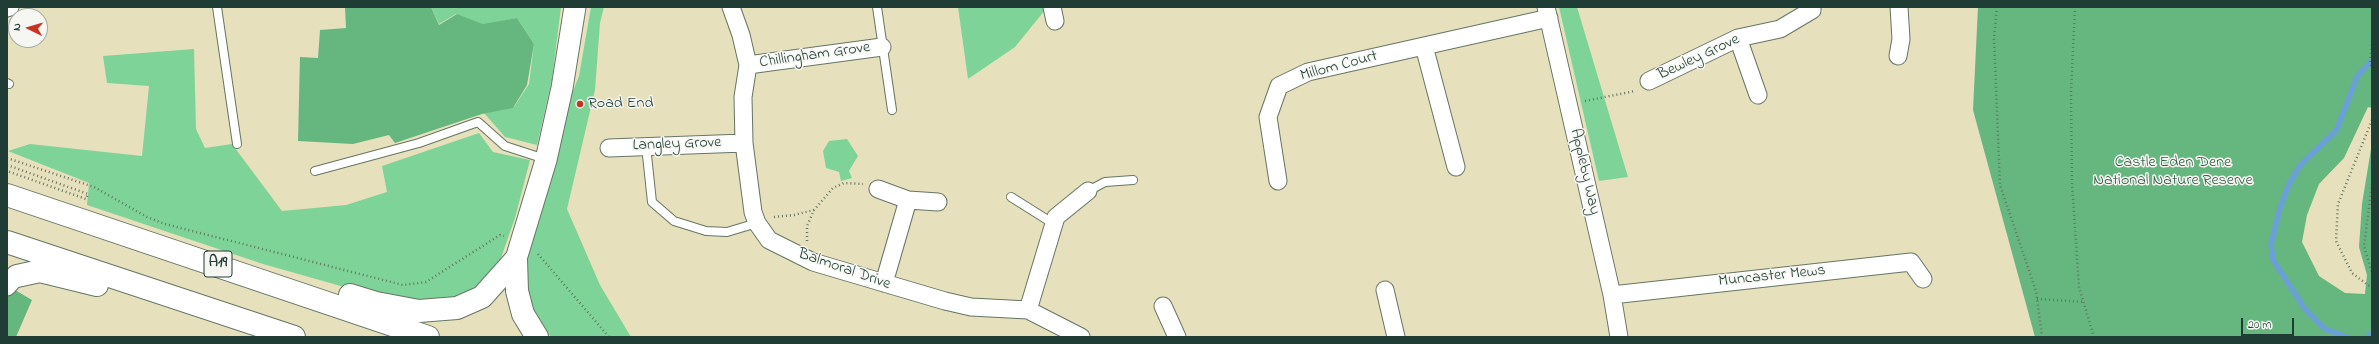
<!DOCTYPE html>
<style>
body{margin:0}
#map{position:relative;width:2379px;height:344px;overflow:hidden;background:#e6e0bc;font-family:"Indie Flower",sans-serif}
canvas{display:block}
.frame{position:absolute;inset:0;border:8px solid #1f3d34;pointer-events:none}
.north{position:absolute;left:8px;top:8px;width:40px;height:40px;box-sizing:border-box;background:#f6f6f2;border:1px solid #a0aca6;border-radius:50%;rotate:275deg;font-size:11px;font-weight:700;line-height:16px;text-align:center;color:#1f3d34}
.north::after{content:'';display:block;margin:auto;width:14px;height:18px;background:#c8321e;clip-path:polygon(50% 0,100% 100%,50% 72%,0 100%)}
.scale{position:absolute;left:2241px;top:318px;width:53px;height:18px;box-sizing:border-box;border:2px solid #1f3d34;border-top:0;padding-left:5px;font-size:12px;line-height:14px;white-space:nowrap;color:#1f3d34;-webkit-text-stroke:3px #f6f6f2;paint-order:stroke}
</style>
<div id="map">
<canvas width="2379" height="344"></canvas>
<div class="frame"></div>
<div class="north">N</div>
<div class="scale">20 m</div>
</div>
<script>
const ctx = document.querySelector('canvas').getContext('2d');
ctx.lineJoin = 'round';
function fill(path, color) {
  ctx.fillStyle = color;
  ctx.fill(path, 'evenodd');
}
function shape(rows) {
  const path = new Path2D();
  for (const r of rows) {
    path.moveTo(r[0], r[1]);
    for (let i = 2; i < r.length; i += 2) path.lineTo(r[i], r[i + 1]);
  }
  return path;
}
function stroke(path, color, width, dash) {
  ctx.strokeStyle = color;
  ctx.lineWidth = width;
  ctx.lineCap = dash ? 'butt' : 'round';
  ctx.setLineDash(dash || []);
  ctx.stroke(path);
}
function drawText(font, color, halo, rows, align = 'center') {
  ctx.font = font + ' "Indie Flower",sans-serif';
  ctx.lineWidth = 3;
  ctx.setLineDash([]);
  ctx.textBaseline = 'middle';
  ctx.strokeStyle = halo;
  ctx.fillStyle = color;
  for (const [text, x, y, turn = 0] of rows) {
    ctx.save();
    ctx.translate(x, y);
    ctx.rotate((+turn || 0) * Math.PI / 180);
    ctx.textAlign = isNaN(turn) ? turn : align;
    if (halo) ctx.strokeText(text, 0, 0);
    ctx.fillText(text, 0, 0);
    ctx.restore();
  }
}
const green = shape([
 [431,7,561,7,552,80,537,145,505,137,484,113,514,107,529,84,534,44,517,18,485,25,456,14,439,24],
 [591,7,604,7,600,23,595,90,567,209,600,285,631,337,551,337,535,317,523,288,524,261,565,111,579,76],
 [958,7,1044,7,1045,10,1015,47,968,79],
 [1559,7,1577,7,1628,177,1599,181],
 [194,49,196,129,205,148,232,144,282,211,346,205,387,192,382,166,479,133,493,152,530,160,515,218,501,258,490,275,466,295,442,302,383,298,263,264,87,205,89,183,8,151,30,144,142,156,149,86,107,83,103,56],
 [847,139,858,156,849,171,852,178,841,181,839,172,826,168,823,151,829,141]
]);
const forest = shape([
 [345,7,431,7,439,25,457,14,483,24,517,18,534,44,527,85,513,108,482,114,395,143,389,135,353,144,298,141,300,57,318,58,320,30,346,28],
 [1978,7,2372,7,2372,108,2368,107,2344,158,2319,184,2307,215,2302,242,2319,276,2345,293,2365,294,2367,275,2359,247,2362,204,2372,143,2372,337,2035,337,1973,110],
 [15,290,32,300,16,337,7,337,7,297]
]);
const stream = shape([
 [2347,337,2325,329,2305,309,2273,260,2271,244,2280,208,2289,184,2301,164,2336,131,2358,75,2372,61],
 [2368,337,2372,333]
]);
const path = shape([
 [1997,7,1994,38,2000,185,2036,291,2042,337],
 [2075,7,2071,92,2072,183,2079,287,2094,337],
 [2372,41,2370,63,2372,67],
 [1585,101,1635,91],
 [2372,120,2338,204,2336,241,2352,273,2372,288],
 [7,158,94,187,147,217,165,224,403,285,426,282,500,235,504,236],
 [7,165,88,194,86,199,7,171],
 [2372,184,2364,246,2372,273],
 [774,217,794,215,814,210],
 [807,241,807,226,814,210,833,188,844,183,863,184],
 [538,254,609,337],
 [2037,299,2084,302]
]);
const service = shape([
 [217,7,237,144],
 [877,7,892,110],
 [7,83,9,84],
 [646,146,652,202,674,221,706,231,727,232,757,223],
 [315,171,419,143,478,122,505,146,545,159],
 [1088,191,1105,182,1133,180],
 [1011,197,1054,224]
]);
const minor = shape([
 [731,7,741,35,748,65,743,97,744,143,753,212,757,223,769,240,813,262,945,301,971,307,1028,310,1081,337],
 [1052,7,1055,21],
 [1546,7,1612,295,1619,337],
 [7,8,10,7],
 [1738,38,1758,95],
 [1424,46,1456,167],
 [1898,56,1901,39,1899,7],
 [748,65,882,47],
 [1649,81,1738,38,1780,29,1812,10,1812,7],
 [609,148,744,143],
 [1278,181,1268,117,1279,86,1308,72,1549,18],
 [878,189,908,200,938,202],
 [884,283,908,200],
 [7,287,17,276],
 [1385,290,1396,337],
 [1612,295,1911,262,1923,279],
 [1163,306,1177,337],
 [1028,310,1056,217,1088,191]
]);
const tertiary = shape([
 [516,259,546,160,562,88,575,7]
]);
const trunk = shape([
 [7,195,428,337],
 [7,242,294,337],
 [516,259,517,291,523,314,537,337],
 [17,276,40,271,97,285],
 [350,295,376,303,419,311,457,308,482,297,516,259]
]);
const markers = [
 [580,104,4,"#c8321e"]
];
const shields = [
 [218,264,28]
];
const shieldNames = [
 ["A19",218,264]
];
const streetNames = [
 ["Chillingham Grove",815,56,-8],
 ["Bewley Grove",1699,58,-25],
 ["Millom Court",1339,67,-15],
 ["Langley Grove",677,145,-2],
 ["Appleby Way",1584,172,77],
 ["Balmoral Drive",844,270,19],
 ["Muncaster Mews",1772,277,-6]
];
const poiNames = [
 ["Road End",588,104]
];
const parkNames = [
 ["Castle Eden Dene",2173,163],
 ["National Nature Reserve",2173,181]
];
fill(green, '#7ed498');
fill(forest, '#66b680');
stroke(stream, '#6b9fd7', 5.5);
stroke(service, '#657664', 10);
stroke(minor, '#657664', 19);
stroke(tertiary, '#657664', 23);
stroke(trunk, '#657664', 24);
stroke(path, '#657664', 2.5, [1, 3]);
stroke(service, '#fff', 8);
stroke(minor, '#fff', 17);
stroke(tertiary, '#fff', 21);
stroke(trunk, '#fff', 22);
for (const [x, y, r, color] of markers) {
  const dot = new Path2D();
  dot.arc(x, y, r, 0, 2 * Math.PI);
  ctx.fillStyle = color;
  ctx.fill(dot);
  stroke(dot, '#f6f6f2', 1.5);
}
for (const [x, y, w] of shields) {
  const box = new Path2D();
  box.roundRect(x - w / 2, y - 13, w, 26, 3);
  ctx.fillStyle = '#f6f6f2';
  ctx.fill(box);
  stroke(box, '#1f3d34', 1);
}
drawText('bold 15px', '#1f3d34', null, shieldNames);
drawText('16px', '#1f3d34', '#f6f6f2', streetNames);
drawText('16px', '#1f3d34', '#f6f6f2', poiNames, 'left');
drawText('16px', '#325b48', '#f6f6f2', parkNames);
</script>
